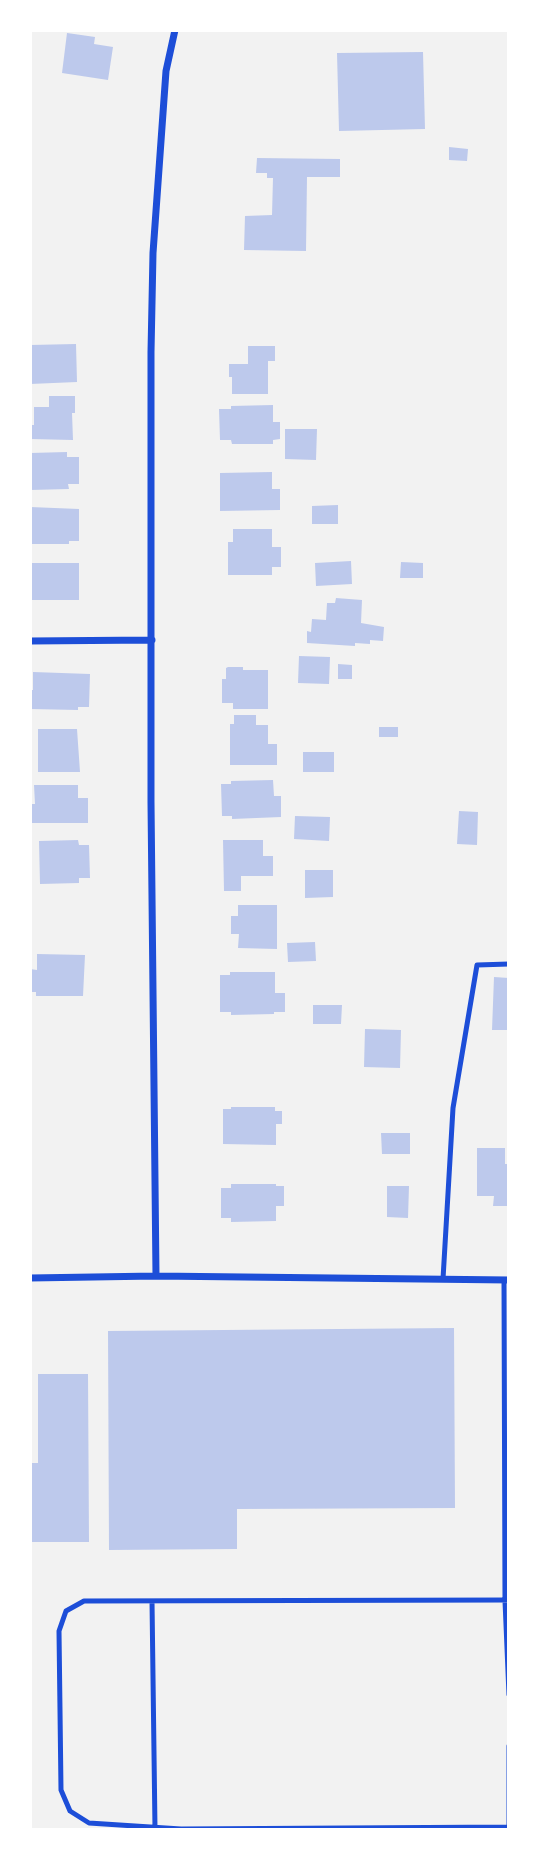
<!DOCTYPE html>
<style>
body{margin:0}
#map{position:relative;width:539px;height:1860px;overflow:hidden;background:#f2f2f2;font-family:Helvetica,sans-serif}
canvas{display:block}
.frame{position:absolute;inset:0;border:32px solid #fff;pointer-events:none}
</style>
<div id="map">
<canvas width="539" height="1860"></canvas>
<div class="frame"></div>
</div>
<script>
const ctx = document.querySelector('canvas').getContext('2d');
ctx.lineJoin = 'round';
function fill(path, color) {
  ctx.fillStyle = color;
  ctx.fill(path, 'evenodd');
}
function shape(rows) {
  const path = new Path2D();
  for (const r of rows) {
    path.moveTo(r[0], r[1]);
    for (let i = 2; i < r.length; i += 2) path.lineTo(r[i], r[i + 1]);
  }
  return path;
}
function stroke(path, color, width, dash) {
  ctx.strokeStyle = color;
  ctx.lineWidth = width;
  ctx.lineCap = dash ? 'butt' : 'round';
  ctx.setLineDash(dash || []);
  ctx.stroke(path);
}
const building = shape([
 [67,33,95,37,94,44,113,47,108,80,62,73],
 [423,52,425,129,339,131,337,53],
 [449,147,468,149,467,161,449,160],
 [257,158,340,159,340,177,307,177,306,251,244,250,245,216,272,215,273,178,267,178,267,173,256,173],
 [76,344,77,382,30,384,30,345],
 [248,346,275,346,275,361,268,361,268,394,232,394,232,377,229,377,229,364,248,364],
 [49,396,75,396,75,413,72,413,73,440,30,439,30,425,34,425,34,407,49,407],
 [273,405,273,422,280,422,280,439,273,440,273,444,232,444,231,440,220,440,219,409,231,409,231,406],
 [285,429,317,429,316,460,285,459],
 [67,452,67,457,79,457,79,484,68,484,69,489,30,490,30,453],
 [272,472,272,489,280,489,280,510,220,511,220,473],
 [338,505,338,524,312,524,312,506],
 [30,507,79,509,79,541,69,541,69,544,30,544],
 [233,529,272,529,272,547,281,547,281,567,272,567,272,575,228,575,228,542,233,542],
 [351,561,352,584,316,586,315,563],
 [401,562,423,563,423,578,400,578],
 [30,563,79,563,79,600,30,600],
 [336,598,362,600,361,623,384,627,383,641,370,640,370,644,355,643,355,646,307,643,307,631,311,632,312,619,326,620,327,603,335,603],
 [299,656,330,657,329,684,298,683],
 [338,664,352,665,352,679,338,679],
 [228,667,243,667,243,670,268,670,268,709,233,709,233,703,222,703,222,679,226,679,226,668],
 [33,672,90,674,89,707,78,707,78,710,30,709,30,690,33,690],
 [234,715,256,715,256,725,268,725,268,744,277,744,277,765,230,765,230,724,234,724],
 [379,727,398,727,398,737,379,737],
 [38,729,77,729,80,772,38,772],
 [303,752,334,752,334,772,303,772],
 [273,780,274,796,281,796,281,817,232,819,232,816,222,816,221,784,231,784,231,781],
 [34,785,78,785,78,798,88,798,88,823,30,823,30,804,35,804],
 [459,811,478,812,477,845,457,844],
 [295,816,330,817,329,841,294,839],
 [78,840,79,845,89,845,90,878,79,878,79,883,40,884,39,841],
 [223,840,263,840,263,856,273,856,273,876,241,876,241,891,224,891],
 [305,870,333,870,333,897,305,898],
 [238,905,277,905,277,949,238,948,239,934,231,934,231,916,238,916],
 [315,942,316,961,288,962,287,943],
 [37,954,85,955,83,996,36,996,36,992,30,992,30,969,37,970],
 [230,972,275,972,275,993,285,993,285,1012,274,1012,274,1014,231,1015,231,1012,220,1012,220,975,230,975],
 [494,977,509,978,509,1030,492,1030],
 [313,1005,342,1005,341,1024,313,1024],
 [365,1029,401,1030,400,1068,364,1067],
 [231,1107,275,1107,275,1111,282,1111,282,1124,276,1124,276,1145,223,1144,223,1109,231,1109],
 [381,1133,410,1133,410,1154,382,1154],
 [477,1148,505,1148,505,1164,509,1164,509,1206,493,1206,494,1196,477,1196],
 [231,1184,276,1184,276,1186,284,1186,284,1206,276,1206,276,1221,231,1222,231,1218,221,1218,221,1188,231,1188],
 [387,1186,409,1186,408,1218,387,1217],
 [454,1328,455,1508,237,1509,237,1549,109,1550,108,1331],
 [38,1374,88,1374,89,1542,30,1542,30,1463,38,1463]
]);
const service = shape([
 [443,1279,453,1108,477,965,509,964],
 [504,1280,505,1601,509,1695],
 [509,1600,84,1601,66,1611,59,1631,61,1790,70,1811,89,1823,181,1829,509,1827],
 [152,1601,155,1829],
 [509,1830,509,1746]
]);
const minor = shape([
 [30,641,152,640],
 [156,1276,151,802,151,352,153,253,166,71,175,30],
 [30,1278,156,1276,509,1280]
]);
fill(building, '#bdc9ec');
stroke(service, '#1d4ed8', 5);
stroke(minor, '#1d4ed8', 7);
</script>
